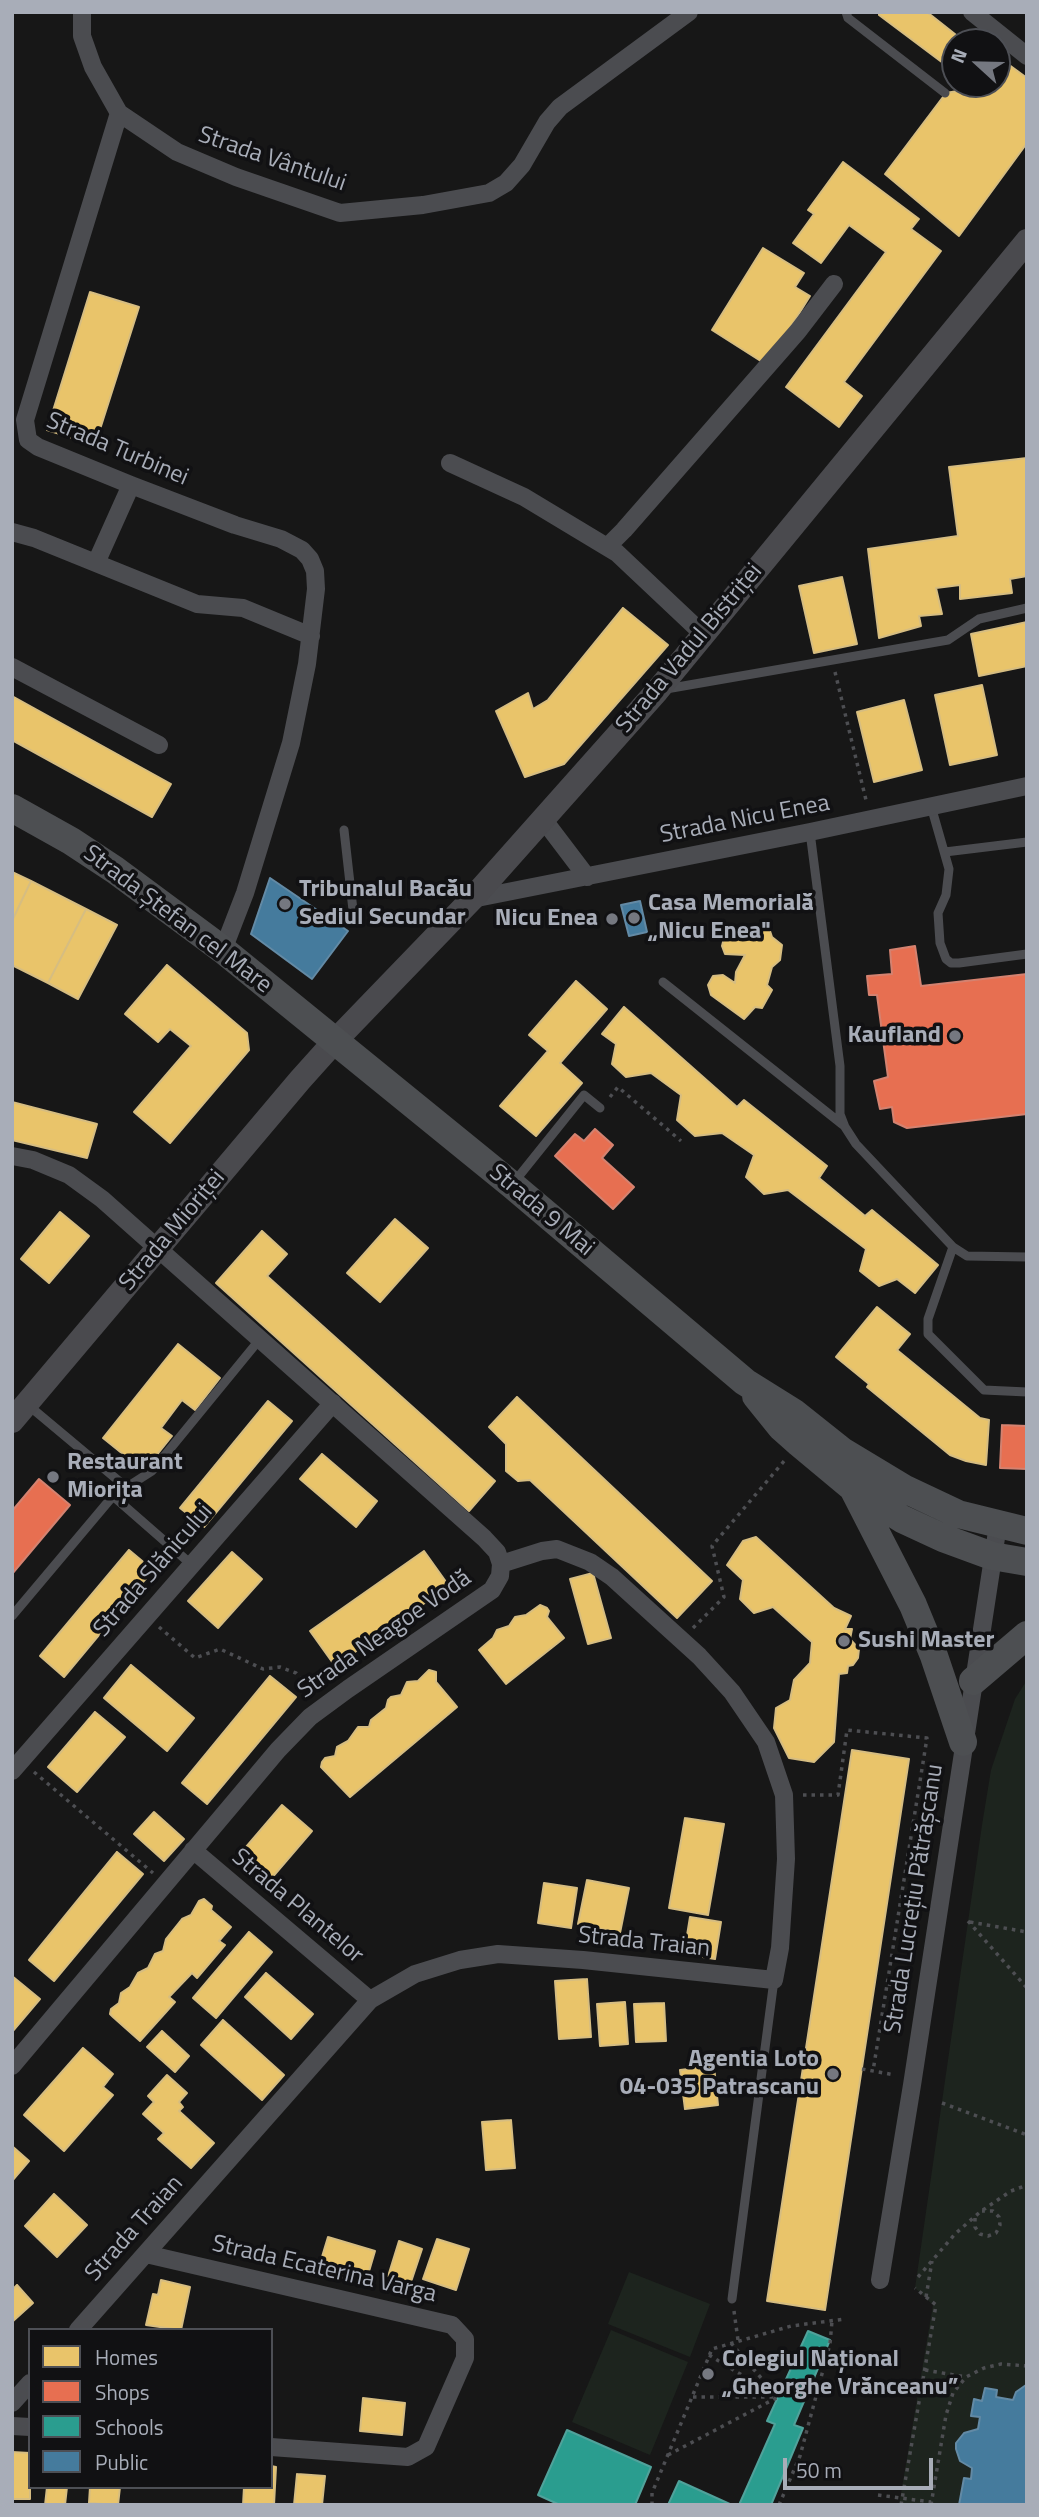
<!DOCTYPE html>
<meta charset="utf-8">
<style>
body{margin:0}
#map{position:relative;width:1039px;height:2517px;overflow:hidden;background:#171717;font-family:"Titillium Web",sans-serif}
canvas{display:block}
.frame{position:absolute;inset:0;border:14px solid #a8adb8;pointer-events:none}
.legend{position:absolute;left:28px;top:2328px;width:245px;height:161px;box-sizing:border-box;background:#111113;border:2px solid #4d4f55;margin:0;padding:9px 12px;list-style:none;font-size:21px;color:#a8adb8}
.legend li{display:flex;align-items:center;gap:14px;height:35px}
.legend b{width:35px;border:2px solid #4d4f55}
.north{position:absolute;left:941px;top:28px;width:70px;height:70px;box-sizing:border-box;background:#111113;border:2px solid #4d4f55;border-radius:50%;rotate:292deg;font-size:19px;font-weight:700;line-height:28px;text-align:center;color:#a8adb8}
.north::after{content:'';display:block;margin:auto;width:24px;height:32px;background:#757880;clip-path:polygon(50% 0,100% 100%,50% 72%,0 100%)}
.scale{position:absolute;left:783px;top:2458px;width:150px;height:32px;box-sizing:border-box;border:4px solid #a8adb8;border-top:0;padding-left:9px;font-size:21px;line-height:24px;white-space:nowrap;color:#a8adb8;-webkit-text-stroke:5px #111113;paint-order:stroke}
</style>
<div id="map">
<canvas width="1039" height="2517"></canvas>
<div class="frame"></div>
<ul class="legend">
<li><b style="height:19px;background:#e9c46a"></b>Homes</li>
<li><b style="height:19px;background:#e76f51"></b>Shops</li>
<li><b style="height:19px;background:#2a9d8f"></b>Schools</li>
<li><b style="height:19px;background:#457b9d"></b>Public</li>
</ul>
<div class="north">N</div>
<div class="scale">50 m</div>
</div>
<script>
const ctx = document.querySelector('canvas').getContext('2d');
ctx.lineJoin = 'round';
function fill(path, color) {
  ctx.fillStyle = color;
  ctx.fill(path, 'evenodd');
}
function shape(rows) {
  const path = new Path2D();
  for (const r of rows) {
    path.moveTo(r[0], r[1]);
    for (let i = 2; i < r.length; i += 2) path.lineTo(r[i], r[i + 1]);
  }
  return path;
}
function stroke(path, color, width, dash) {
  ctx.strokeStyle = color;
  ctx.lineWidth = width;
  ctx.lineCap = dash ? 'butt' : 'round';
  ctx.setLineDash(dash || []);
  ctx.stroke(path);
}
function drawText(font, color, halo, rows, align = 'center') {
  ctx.font = font + ' "Titillium Web",sans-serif';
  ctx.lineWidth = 7;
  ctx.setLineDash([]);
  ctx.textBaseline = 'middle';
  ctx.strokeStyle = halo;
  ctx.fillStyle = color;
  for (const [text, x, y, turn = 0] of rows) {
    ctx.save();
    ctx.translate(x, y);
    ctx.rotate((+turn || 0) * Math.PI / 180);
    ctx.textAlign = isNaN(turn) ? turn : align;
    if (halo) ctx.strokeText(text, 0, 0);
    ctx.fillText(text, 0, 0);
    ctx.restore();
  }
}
const green = shape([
 [1027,1680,1027,2505,899,2505,933,2305,915,2288,982,1825,991,1770,1015,1699],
 [629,2272,710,2304,690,2357,608,2324],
 [611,2330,688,2362,650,2455,572,2422]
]);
const homes = shape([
 [879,12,927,12,965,42,955,42,955,72,879,15,879,12],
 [997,56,1027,78,1027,143,959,236,885,174,946,93,963,90,969,84,997,84,997,56],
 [843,162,919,219,911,229,941,251,844,382,862,396,839,427,786,387,886,252,849,225,821,263,793,243,814,214,808,210,843,162],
 [763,248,804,273,795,287,810,296,767,365,712,330,763,248],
 [90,292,139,307,95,445,47,430,90,292],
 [1027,458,1027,576,1010,579,1012,593,960,599,960,585,936,588,942,614,919,616,921,626,879,638,868,549,958,536,949,467,1027,458],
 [842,577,857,644,814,653,799,586,842,577],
 [623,608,668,645,564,764,525,777,496,711,528,693,533,709,548,700,623,608],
 [1027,622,1027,666,979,676,971,634,1027,622],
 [982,685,997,755,950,765,935,695,982,685],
 [12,696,171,784,152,817,12,740,12,696],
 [904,700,922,770,874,782,857,712,904,700],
 [12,872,31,881,12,921,12,872],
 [31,881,86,909,48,983,12,965,12,921,31,881],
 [86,909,117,925,78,999,48,983,86,909],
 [769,928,772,937,782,945,780,960,772,967,767,985,772,990,762,1008,755,1007,744,1019,711,995,708,985,713,976,723,975,735,983,736,972,745,955,725,954,722,946,726,930,769,928],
 [167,965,247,1033,249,1050,170,1143,134,1112,191,1046,170,1029,158,1042,125,1014,167,965],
 [576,981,607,1009,560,1063,582,1083,536,1136,500,1106,548,1051,529,1035,576,981],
 [624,1007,737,1107,744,1100,827,1166,819,1178,865,1216,872,1210,938,1265,915,1293,897,1279,879,1286,860,1271,866,1249,788,1190,764,1194,746,1177,754,1155,722,1133,695,1136,677,1120,681,1095,651,1073,626,1077,612,1064,616,1044,602,1034,624,1007],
 [12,1102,97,1124,87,1158,12,1140,12,1102],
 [60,1212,89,1236,49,1283,21,1259,60,1212],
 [395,1219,428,1248,380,1302,347,1273,395,1219],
 [262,1231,287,1254,267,1276,495,1481,469,1511,216,1283,262,1231],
 [877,1307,910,1334,897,1350,980,1418,989,1420,986,1465,966,1461,950,1455,867,1387,869,1384,836,1357,877,1307],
 [178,1344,220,1378,195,1410,182,1400,161,1428,172,1436,144,1471,103,1438,178,1344],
 [517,1397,712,1581,677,1618,530,1480,518,1481,506,1471,506,1444,489,1427,517,1397],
 [268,1401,292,1421,204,1527,180,1508,268,1401],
 [322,1454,377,1501,356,1527,300,1479,322,1454],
 [756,1537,834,1608,851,1616,845,1629,852,1629,850,1639,859,1649,858,1658,853,1665,848,1666,847,1673,839,1674,834,1742,814,1762,789,1758,774,1728,776,1708,790,1700,794,1680,810,1663,812,1642,773,1607,754,1613,740,1599,743,1580,727,1565,743,1541,756,1537],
 [129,1550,153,1570,64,1677,40,1656,129,1550],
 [424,1551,449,1586,335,1666,310,1631,424,1551],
 [232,1552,262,1579,218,1628,188,1601,232,1552],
 [593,1573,611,1638,588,1644,570,1579,593,1573],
 [540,1605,547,1608,549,1611,547,1617,564,1638,506,1684,479,1650,493,1638,497,1630,509,1626,515,1617,526,1615,540,1605],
 [131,1665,194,1718,167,1751,104,1698,131,1665],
 [429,1670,436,1672,436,1682,457,1707,350,1797,321,1767,322,1762,325,1758,335,1756,337,1747,348,1741,358,1727,369,1727,371,1720,386,1708,388,1700,391,1697,401,1695,407,1682,418,1681,429,1670],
 [270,1676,296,1697,207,1804,182,1783,270,1676],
 [95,1712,125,1737,77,1792,48,1767,95,1712],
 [852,1750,909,1759,825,2310,767,2301,852,1750],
 [282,1805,312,1831,264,1887,234,1861,282,1805],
 [154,1812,184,1839,164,1861,134,1834,154,1812],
 [685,1818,724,1824,708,1915,669,1908,685,1818],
 [117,1852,143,1874,54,1981,29,1960,117,1852],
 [587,1880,629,1888,620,1933,578,1924,587,1880],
 [544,1883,577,1888,571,1928,538,1923,544,1883],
 [204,1899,212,1906,211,1910,231,1927,219,1941,225,1945,197,1978,192,1973,169,1997,175,2002,140,2041,113,2017,110,2014,111,2009,119,2003,121,1993,130,1987,138,1973,148,1968,155,1954,163,1951,166,1939,182,1919,191,1915,199,1901,204,1899],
 [690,1917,721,1922,715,1959,684,1954,690,1917],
 [249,1932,272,1952,216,2018,193,1998,249,1932],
 [266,1973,313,2014,291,2039,245,1997,266,1973],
 [12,1976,40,1999,12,2032,12,1976],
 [587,1979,591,2037,559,2039,555,1981,587,1979],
 [625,2002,628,2044,600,2046,597,2004,625,2002],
 [664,2003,666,2041,636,2042,634,2004,664,2003],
 [223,2020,284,2075,262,2100,201,2045,223,2020],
 [162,2031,189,2056,175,2072,147,2047,162,2031],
 [83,2048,113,2074,103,2087,113,2095,64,2151,24,2115,83,2048],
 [714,2066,718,2105,685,2109,680,2070,714,2066],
 [167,2075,187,2093,179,2102,183,2107,179,2111,214,2143,191,2168,158,2139,164,2133,143,2114,154,2102,148,2096,167,2075],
 [511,2120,515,2168,486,2170,482,2122,511,2120],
 [12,2146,29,2161,12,2181,12,2146],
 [54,2194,87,2225,57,2257,25,2226,54,2194],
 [328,2237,375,2251,365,2285,318,2270,328,2237],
 [437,2239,469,2249,456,2290,423,2279,437,2239],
 [399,2241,422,2249,408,2291,386,2283,399,2241],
 [161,2280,190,2287,181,2330,146,2325,153,2294,158,2295,161,2280],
 [17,2285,33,2303,12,2322,12,2290,17,2285],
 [363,2398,405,2403,402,2435,360,2431,363,2398],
 [12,2452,30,2453,30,2499,12,2499,12,2452],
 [271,2466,276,2467,274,2505,243,2505,244,2487,271,2487,271,2466],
 [297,2474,325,2476,322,2505,294,2505,297,2474],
 [47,2487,67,2487,65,2505,45,2505,47,2487],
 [90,2487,120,2487,118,2505,89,2503,90,2487]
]);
const shops = shape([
 [915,946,921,986,1027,974,1027,1114,907,1128,894,1122,892,1107,880,1109,874,1081,888,1077,877,995,869,995,867,976,892,974,890,950,915,946],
 [595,1129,613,1145,602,1158,634,1187,613,1209,555,1156,575,1134,584,1141,595,1129],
 [1002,1425,1027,1426,1027,1469,1000,1468,1002,1425],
 [39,1479,70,1505,12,1574,12,1511,39,1479]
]);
const schools = shape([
 [808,2331,830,2340,794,2425,803,2428,771,2505,739,2505,775,2424,767,2421,808,2331],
 [567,2430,651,2467,635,2505,560,2505,538,2495,567,2430],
 [679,2481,732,2505,668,2505,679,2481]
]);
const public = shape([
 [270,878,348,931,312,979,251,934,270,878],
 [640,901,647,932,629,936,621,905,640,901],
 [1026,2385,1027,2505,959,2505,964,2478,971,2479,972,2468,960,2461,956,2449,956,2443,964,2433,978,2429,980,2417,971,2416,974,2399,982,2401,985,2388,997,2390,996,2397,1013,2400,1016,2392,1026,2385]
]);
const path = shape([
 [835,672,866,800],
 [610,1097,618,1087,681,1141],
 [159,1627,195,1658,220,1649,263,1669,280,1667,296,1673,313,1692],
 [693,1628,724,1597,712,1546,785,1460],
 [34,1772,153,1873],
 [803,1795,838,1795,847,1730,927,1738,873,2071],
 [902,1895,923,1898],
 [968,1921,1027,1988],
 [970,1922,1027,1932],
 [888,1984,908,1987],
 [779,2058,804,2060],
 [862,2069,895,2075],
 [942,2103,1027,2135],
 [975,2218,975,2227,980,2234,988,2236,996,2233,1000,2225,999,2217,993,2211,982,2211],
 [918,2277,955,2234,980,2212,1011,2191,1027,2185],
 [926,2297,932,2261],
 [734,2311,738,2340],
 [731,2343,774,2393],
 [709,2355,776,2396],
 [925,2370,966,2377],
 [693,2397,776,2397],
 [668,2455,778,2397],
 [878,2495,931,2502],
 [652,2505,652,2493,712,2349,791,2326,845,2319],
 [779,2505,800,2456,830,2344,832,2321],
 [901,2505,936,2305,915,2288],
 [931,2505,946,2415,953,2393,966,2377,984,2368,1001,2364,1027,2366]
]);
const service = shape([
 [846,12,848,18,945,93],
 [666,689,948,640,979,619,1027,608],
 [931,806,949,869,946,895,938,913,940,943,946,959,951,963,959,963,1027,954],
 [344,830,353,910],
 [810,832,840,1066,840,1114,845,1127,856,1144,953,1247,967,1256,1027,1257],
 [945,852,1027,842],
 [663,982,843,1125],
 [515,1181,584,1095,600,1108],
 [953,1247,928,1319,928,1334,984,1390,1027,1392],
 [28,1405,126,1487],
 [113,1496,192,1565],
 [12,1616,113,1496,152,1471,260,1339],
 [732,2299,774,1980]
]);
const minor = shape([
 [82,12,82,36,93,67,119,113,177,152,236,177,340,213,423,205,489,193,506,183,522,165,547,122,560,107,689,12],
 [972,12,1027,56],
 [119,113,25,420,28,440,38,447,131,485,235,525,281,539,302,550,310,559,315,571,316,589,307,664,291,743,245,893,223,950],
 [450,463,524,497,607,547],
 [12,532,34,538,197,604,243,608,311,636],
 [96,563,131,485],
 [704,635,617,553,607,547,624,530,798,331,834,284],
 [12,667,159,745],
 [543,819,587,877],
 [472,899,810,832,1027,786],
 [12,1156,33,1160,69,1175,102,1199,484,1538,497,1552,501,1564,500,1576,492,1590,348,1689,310,1717,278,1750,12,2066],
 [12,1771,333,1403],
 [193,1850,370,2000],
 [146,2254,452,2325,465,2339,465,2358,426,2447,408,2457,271,2447],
 [880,2280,912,2085,998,1525],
 [78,2330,370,2000,415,1974,460,1960,498,1954,583,1960,774,1980,780,1948,786,1859,784,1795,766,1742,732,1692,699,1656,612,1577,590,1562,557,1549,542,1551,501,1564],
 [12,2403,30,2383],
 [12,2426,30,2427]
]);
const secondary = shape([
 [12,1421,300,1080,335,1041,472,899,657,691,1027,241]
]);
const primary = shape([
 [12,808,71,841,115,870,223,950,512,1185,745,1382,793,1412,842,1451,905,1489,958,1514,1027,1531],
 [756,1396,781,1427,799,1443,853,1488,902,1519,943,1538,992,1556,1027,1562],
 [853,1488,913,1605,934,1656,963,1742],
 [973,1681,1027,1635]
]);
const markers = [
 [285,904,7,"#757880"],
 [634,918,7,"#757880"],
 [612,919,7,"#757880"],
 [955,1036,7,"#757880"],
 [53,1477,7,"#757880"],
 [844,1641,7,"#757880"],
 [833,2074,7,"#757880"],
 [708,2374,7,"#757880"]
];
const streetNames = [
 ["Strada Vântului",272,160,19],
 ["Strada Turbinei",117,450,23],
 ["Strada Vadul Bistriței",690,649,-50],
 ["Strada Nicu Enea",745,820,-11],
 ["Strada Ștefan cel Mare",177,920,37],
 ["Strada 9 Mai",541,1211,40],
 ["Strada Mioriței",173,1231,-50],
 ["Strada Slănicului",154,1571,-49],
 ["Strada Neagoe Vodă",385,1635,-35],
 ["Strada Lucrețiu Pătrășcanu",915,1899,-81],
 ["Strada Plantelor",297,1907,40],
 ["Strada Traian",644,1943,6],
 ["Strada Traian",135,2229,-48],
 ["Strada Ecaterina Varga",324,2270,13]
];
const poiNames = [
 ["Tribunalul Bacău",299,890],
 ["Sediul Secundar",299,918],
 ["Casa Memorială",648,904],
 ["„Nicu Enea\"",648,932],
 ["Nicu Enea",598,919,"right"],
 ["Kaufland",941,1036,"right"],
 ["Restaurant",67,1463],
 ["Miorița",67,1491],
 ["Sushi Master",858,1641],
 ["Agentia Loto",819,2060,"right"],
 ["04-035 Patrascanu",819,2088,"right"],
 ["Colegiul Național",722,2360],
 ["„Gheorghe Vrănceanu”",722,2388]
];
fill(green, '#1d241e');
fill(homes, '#e9c46a');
stroke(homes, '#d6bd81', 2);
fill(shops, '#e76f51');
stroke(shops, '#d48270', 2);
fill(schools, '#2a9d8f');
stroke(schools, '#50a29b', 2);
fill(public, '#457b9d');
stroke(public, '#638aa5', 2);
stroke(path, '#4d4e52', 3.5, [3.5, 5]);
stroke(service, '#4b4c50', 9);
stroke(minor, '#4b4c50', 18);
stroke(secondary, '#4a4a4e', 24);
stroke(primary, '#4d4f52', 28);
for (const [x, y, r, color] of markers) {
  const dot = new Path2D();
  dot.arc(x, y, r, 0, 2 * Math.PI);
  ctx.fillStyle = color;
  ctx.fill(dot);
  stroke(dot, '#111113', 2.5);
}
drawText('24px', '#a8adb8', '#111113', streetNames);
drawText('bold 24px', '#a8adb8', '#111113', poiNames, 'left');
</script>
